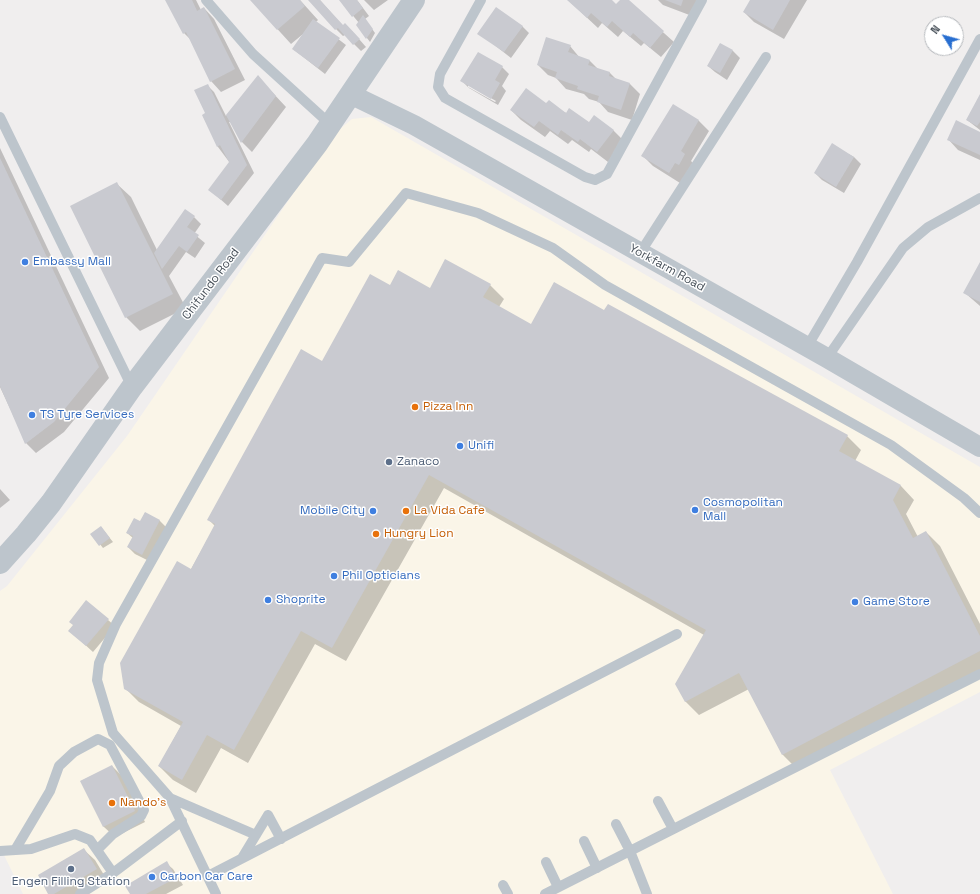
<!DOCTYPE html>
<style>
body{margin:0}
#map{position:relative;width:980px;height:894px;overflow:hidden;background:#f0eeee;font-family:"Space Grotesk",sans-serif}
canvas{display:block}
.north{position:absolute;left:924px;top:16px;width:40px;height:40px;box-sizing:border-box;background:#fff;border:1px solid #b6b9bd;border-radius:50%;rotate:307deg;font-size:11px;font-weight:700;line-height:16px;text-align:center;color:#48515a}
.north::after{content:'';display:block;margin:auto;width:14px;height:18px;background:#286ed0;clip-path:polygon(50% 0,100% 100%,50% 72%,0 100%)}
</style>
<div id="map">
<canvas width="980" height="894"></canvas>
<div class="north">N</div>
</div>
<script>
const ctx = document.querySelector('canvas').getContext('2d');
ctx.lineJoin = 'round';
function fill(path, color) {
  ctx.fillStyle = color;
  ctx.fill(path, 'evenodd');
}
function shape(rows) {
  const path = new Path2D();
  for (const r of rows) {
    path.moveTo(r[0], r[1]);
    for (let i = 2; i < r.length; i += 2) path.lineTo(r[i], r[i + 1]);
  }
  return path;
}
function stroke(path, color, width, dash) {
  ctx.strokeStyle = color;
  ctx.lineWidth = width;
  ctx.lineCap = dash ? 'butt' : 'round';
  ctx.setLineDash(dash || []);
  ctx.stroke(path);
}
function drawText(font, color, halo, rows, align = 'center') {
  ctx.font = font + ' "Space Grotesk",sans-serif';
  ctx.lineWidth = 3;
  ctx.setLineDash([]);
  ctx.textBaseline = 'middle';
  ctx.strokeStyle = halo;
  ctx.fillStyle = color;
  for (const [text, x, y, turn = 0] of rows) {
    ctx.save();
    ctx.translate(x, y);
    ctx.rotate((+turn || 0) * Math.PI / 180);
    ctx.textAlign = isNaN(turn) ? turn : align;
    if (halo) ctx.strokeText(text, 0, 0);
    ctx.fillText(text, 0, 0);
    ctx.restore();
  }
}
const commercial = shape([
 [371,117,980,467,980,692,830,770,893,894,23,894,0,847,0,591,7,586,127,436,334,134,352,119]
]);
const shadow = shape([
 [167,0,196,0,201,10,204,8,214,19,245,80,221,92,211,81,191,40,184,33],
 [251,0,300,0,318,20,316,22,346,45,325,74,293,49,303,34,291,44],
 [309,0,320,0,343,26,352,31,366,47,361,51,345,35,343,36,336,29],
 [340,0,357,0,369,16,365,19,375,33,370,42,357,25,359,23],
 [364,0,388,0,374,10],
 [568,0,610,0,616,5,621,0,627,0,674,42,661,57,644,43,641,46,623,31,618,37,602,23,598,28],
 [658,0,698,0,692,16,663,5],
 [751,0,807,0,784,39,754,22,744,12],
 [522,26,529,33,511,58,479,33],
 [720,44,733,51,740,58,727,80,715,72,708,66],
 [570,46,580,58,590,61,598,69,610,73,616,79,630,84,640,94,632,120,608,112,599,102,589,99,584,94,566,89,556,78,548,75,538,65],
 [502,67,509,74,502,86,506,91,498,105,469,88,462,81],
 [468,85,496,101,495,102,468,87],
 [258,77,286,107,252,152,242,142,231,122,229,122,254,173,228,206,210,190,230,163,218,147,203,116,207,114,207,85,214,92,226,116],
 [980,96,980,130,967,120],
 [546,104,589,123,613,130,624,141,608,162,591,149,589,152,572,140,568,144,550,131,545,137,521,120,511,110],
 [673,105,699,121,709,131,691,161,695,165,680,183,653,166,643,156],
 [980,133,980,160,958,150,948,139],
 [832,145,854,157,861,164,844,193,822,180,815,173],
 [0,148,109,378,64,432,36,453,26,443,0,387],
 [117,184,131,197,157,250,194,217,201,224,194,234,205,243,195,258,186,252,169,276,186,308,140,331,126,317],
 [980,264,980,306,965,293],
 [490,285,504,299,499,307,531,325,605,312,847,436,861,450,855,461,901,486,914,500,906,514,918,537,926,532,940,546,980,624,980,672,796,768,783,755,749,689,699,715,685,701,704,635,444,488,346,661,315,644,248,763,221,748,196,793,173,780,159,766,181,726,139,702,125,688,215,526,208,519,322,362,391,286,430,289],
 [0,489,10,500,0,508],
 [145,513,160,521,167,528,149,561,135,554,128,547,133,538,127,533,141,522],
 [101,527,113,542,103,548,92,534],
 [108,620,115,626,93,652,70,631],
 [112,766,122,776,145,822,115,837,104,827,81,781],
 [84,850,95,860,107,880,83,894,49,894],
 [166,863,173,869,183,885,166,894,131,894]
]);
const building = shape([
 [165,0,192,0,197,11,204,7,235,69,210,82,186,32,183,34],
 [250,0,300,0,305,6,277,30],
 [308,0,320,0,343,25,345,23,360,39,353,45,338,28,335,30],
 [339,0,357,0,363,8,352,17],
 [567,0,612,0,616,4,620,0,629,0,664,31,650,48,633,33,630,37,612,21,607,27,591,13,587,18],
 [665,0,683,0,681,6],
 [750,0,790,0,773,30,743,12],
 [496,7,523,26,504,52,477,34],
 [363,15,373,29,366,39,356,25],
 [313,19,340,38,318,68,292,49],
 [546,37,571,45,568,52,590,60,588,65,610,72,609,76,630,83,621,110,597,102,599,96,577,89,578,86,555,78,557,72,537,65],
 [720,43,733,50,720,73,707,66],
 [478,52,503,66,495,80,500,83,491,99,460,81],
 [258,75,276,96,241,143,226,115],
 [208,84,247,165,221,200,208,190,229,162,220,145,217,147,202,115,205,113,194,90],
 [526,88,546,103,549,100,566,113,569,108,589,122,594,115,614,130,597,152,580,139,578,142,561,130,558,135,539,121,534,127,510,110],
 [980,94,980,122,977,126,966,120],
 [673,104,699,120,681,151,685,154,679,165,675,163,669,173,641,156],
 [956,120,980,132,980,155,947,140],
 [832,143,854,157,836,187,814,173],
 [0,158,99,367,54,422,25,444,0,386],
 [117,182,173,294,125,318,70,206],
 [185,209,195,216,187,227,199,235,187,252,179,246,162,269,154,253],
 [445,259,491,284,483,297,531,324,554,282,604,310,608,304,848,435,839,451,901,485,893,500,913,538,926,531,980,636,980,651,782,755,739,673,685,702,675,684,706,630,429,475,332,648,301,631,234,750,207,735,182,780,158,766,183,722,124,689,120,663,177,561,191,569,215,524,207,520,301,349,322,361,370,274,390,285,398,270,430,288],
 [980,262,980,302,963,293],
 [145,512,160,520,142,555,127,547,133,536,126,533,134,518,140,521],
 [101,526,110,538,99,546,90,534],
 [86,600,109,619,86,646,68,631,73,625,69,622],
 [112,765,135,811,103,827,80,781],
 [84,848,97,869,54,894,48,894,38,875],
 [167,861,176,878,146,894,130,894,125,886]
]);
const service = shape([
 [206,0,253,54,331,125],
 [481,0,440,74,438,87,445,98,585,177,595,180,607,174,702,0],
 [0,117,132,387],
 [640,253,766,57],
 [807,347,857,262,980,39],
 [827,358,903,248,928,227,980,198],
 [170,798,216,894],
 [658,801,673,829],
 [268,815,281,839],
 [616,824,630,851,647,894],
 [256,835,170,798,113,733,97,680,99,663,116,624,322,258,349,262,406,193,478,213,553,248,605,285,891,445,964,498,980,513],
 [584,841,597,868],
 [15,850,50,791,59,766,74,752,98,739,110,745,144,810,141,816,113,834,97,850],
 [0,851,31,849,75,834,90,840,113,873,80,894],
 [242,858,268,815],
 [546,862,558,887],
 [113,873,182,821],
 [208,876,677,634],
 [503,885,508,894],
 [545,894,980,674]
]);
const minor = shape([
 [352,95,414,125,827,358,980,447]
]);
const tertiary = shape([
 [0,563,26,534,51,503,132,387,317,144,414,0]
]);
const markers = [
 [25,262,4,"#3f7fe0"],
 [415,407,4,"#e8710a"],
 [32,415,4,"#3f7fe0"],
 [460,446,4,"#3f7fe0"],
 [389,462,4,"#5c6f8a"],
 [695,510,4,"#3f7fe0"],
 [373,511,4,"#3f7fe0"],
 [406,511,4,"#e8710a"],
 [376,534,4,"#e8710a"],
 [334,576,4,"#3f7fe0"],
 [268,600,4,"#3f7fe0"],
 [855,602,4,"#3f7fe0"],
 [112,803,4,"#e8710a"],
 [71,869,4,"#5c6f8a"],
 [152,877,4,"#3f7fe0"]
];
const shopNames = [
 ["Embassy Mall",33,262],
 ["TS Tyre Services",40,415],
 ["Unifi",468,446],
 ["Cosmopolitan",703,503],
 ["Mall",703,517],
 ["Mobile City",365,511,"right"],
 ["Phil Opticians",342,576],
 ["Shoprite",276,600],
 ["Game Store",863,602],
 ["Carbon Car Care",160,877]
];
const streetNames = [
 ["Yorkfarm Road",667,268,29],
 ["Chifundo Road",211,284,-53]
];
const foodNames = [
 ["Pizza Inn",423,407],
 ["La Vida Cafe",414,511],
 ["Hungry Lion",384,534],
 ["Nando's",120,803]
];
const serviceNames = [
 ["Zanaco",397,462],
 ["Engen Filling Station",71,882,"center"]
];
fill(commercial, '#faf5e8');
fill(shadow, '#0003');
fill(building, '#c9cad0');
stroke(service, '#bdc5cc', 10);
stroke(minor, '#bdc5cc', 20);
stroke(tertiary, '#bdc5cc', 22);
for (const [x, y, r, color] of markers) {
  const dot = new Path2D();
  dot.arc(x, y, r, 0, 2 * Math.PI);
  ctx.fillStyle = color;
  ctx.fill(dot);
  stroke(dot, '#fff', 1.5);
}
drawText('12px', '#366cbe', '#fff', shopNames, 'left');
drawText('12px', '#48515a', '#fff', streetNames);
drawText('12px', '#c56008', '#fff', foodNames, 'left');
drawText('12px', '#4e5e75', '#fff', serviceNames, 'left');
</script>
